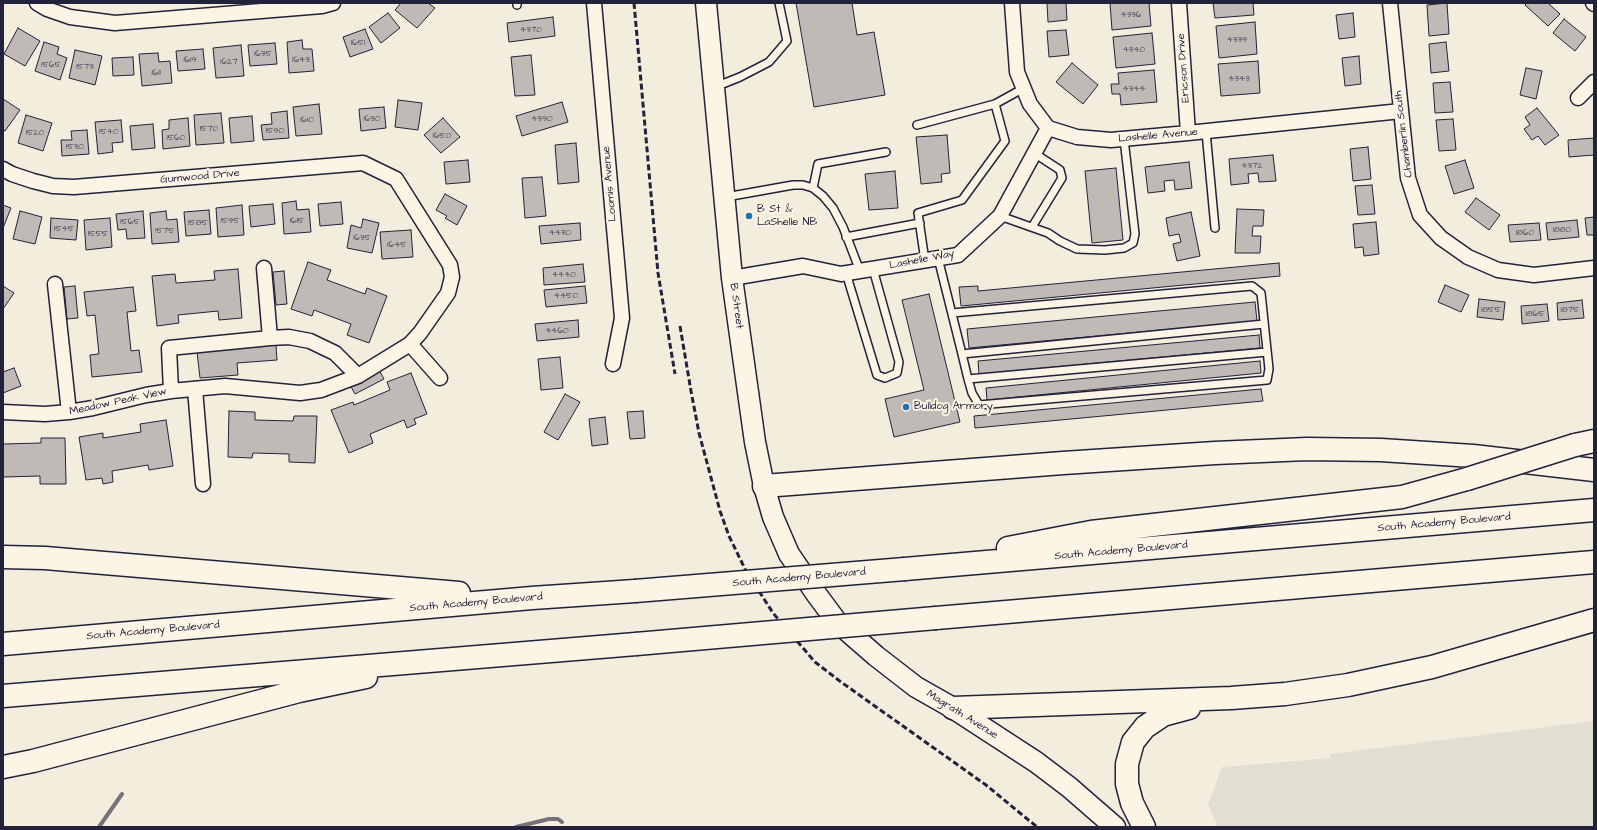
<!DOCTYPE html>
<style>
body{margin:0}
#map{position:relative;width:1597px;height:830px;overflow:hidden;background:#f3edde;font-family:"Architects Daughter",sans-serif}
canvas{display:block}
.frame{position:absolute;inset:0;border:4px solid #22223b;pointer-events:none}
</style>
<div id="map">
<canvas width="1597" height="830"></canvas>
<div class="frame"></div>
</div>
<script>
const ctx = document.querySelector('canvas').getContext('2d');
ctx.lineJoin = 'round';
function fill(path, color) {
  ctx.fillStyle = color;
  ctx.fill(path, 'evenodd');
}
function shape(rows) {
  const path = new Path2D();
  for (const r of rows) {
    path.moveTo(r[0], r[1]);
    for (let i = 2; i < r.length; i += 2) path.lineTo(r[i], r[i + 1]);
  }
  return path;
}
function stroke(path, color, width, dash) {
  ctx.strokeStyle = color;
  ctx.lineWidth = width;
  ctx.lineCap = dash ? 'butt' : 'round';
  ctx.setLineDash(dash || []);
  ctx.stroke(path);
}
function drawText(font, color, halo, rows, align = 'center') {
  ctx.font = font + ' "Architects Daughter",sans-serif';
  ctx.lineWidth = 4;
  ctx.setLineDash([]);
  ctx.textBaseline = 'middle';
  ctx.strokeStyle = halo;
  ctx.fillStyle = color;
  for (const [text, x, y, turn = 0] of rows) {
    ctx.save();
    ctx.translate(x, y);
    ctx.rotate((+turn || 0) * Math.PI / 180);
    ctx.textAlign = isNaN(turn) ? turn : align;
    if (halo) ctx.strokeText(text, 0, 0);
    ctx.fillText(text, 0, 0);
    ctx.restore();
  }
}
const built = shape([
 [1594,721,1594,827,1218,827,1208,805,1222,767,1330,758,1330,754]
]);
const stream = shape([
 [99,827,122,794],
 [516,827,549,819,558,819,562,822]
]);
const building = shape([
 [401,3,428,3,435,8,417,28,395,10,401,3],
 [796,3,852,3,857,35,874,32,885,95,814,107,796,3],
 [1047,3,1066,3,1067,20,1048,22,1047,3],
 [1110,3,1149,3,1151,26,1112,30,1110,3],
 [1213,3,1253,3,1254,15,1215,18,1213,3],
 [1447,3,1449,34,1429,36,1427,5,1447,3],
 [1527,3,1548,3,1560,14,1548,26,1525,5,1527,3],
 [388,13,400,28,381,43,369,27,388,13],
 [1353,13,1355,37,1339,39,1336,15,1353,13],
 [553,17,555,36,509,42,507,23,553,17],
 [1564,19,1586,37,1575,51,1553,33,1564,19],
 [1255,22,1257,54,1219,58,1216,26,1255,22],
 [18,28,40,41,25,66,4,54,18,28],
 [365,29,373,49,350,57,343,37,365,29],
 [1066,30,1069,55,1049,57,1047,31,1066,30],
 [1152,33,1155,64,1116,68,1113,37,1152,33],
 [302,40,303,49,312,49,314,71,289,73,287,42,302,40],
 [44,42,59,47,57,54,67,58,60,80,35,71,44,42],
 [1446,42,1449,71,1431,73,1429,44,1446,42],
 [275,43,277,64,250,66,248,45,275,43],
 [241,45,244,76,216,78,213,48,241,45],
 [203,49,205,69,178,71,176,51,203,49],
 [75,50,102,56,95,85,69,78,75,50],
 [158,53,159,62,170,61,172,83,142,86,139,54,158,53],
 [531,55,535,95,515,96,511,57,531,55],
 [1359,56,1361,84,1345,86,1342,58,1359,56],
 [133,57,134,75,113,76,112,58,133,57],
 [1258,61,1260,93,1221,96,1218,64,1258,61],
 [1072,63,1098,85,1083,104,1056,82,1072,63],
 [1526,68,1542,71,1536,99,1520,95,1526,68],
 [1154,70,1157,102,1121,105,1120,94,1112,94,1111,84,1119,84,1118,73,1154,70],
 [1450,82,1453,112,1435,113,1433,83,1450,82],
 [3,99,20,110,5,131,3,130,3,99],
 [398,100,422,103,418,130,395,127,398,100],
 [562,102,568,122,522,136,516,116,562,102],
 [319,104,322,134,296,136,293,107,319,104],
 [384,107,386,128,361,131,359,109,384,107],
 [1537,108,1559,135,1545,145,1538,136,1532,140,1524,129,1530,125,1525,117,1537,108],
 [287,111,289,138,263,140,261,125,272,124,271,113,287,111],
 [221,113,224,143,196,145,194,115,221,113],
 [26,115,52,123,43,151,18,143,26,115],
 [252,116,254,141,231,143,229,118,252,116],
 [188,118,190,146,163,149,162,130,169,129,169,120,188,118],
 [443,118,460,137,441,153,424,135,443,118],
 [1453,119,1456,150,1439,151,1436,120,1453,119],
 [121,120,123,142,112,143,113,152,98,154,95,122,121,120],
 [153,124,155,148,132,150,130,126,153,124],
 [87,130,89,154,62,156,61,140,72,140,71,131,87,130],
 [947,135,950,173,941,174,942,182,921,184,916,137,947,135],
 [1594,138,1594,155,1569,157,1568,140,1594,138],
 [576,143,579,182,558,184,555,145,576,143],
 [1368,147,1371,179,1353,181,1350,149,1368,147],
 [1273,155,1276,181,1259,182,1258,173,1248,174,1249,183,1231,185,1229,159,1273,155],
 [468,160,470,182,446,184,444,162,468,160],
 [1465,160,1474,188,1454,194,1445,166,1465,160],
 [1189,162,1192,188,1175,190,1174,180,1164,181,1165,191,1148,193,1145,167,1189,162],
 [1116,168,1123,240,1092,243,1085,171,1116,168],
 [895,171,898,208,869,210,865,174,895,171],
 [542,177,546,216,525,218,522,178,542,177],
 [1372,185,1375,214,1358,215,1355,186,1372,185],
 [445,194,467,206,457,225,445,218,447,216,436,210,445,194],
 [1476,198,1500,215,1489,230,1465,212,1476,198],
 [296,201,297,210,309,209,311,232,284,234,282,203,296,201],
 [341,202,343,224,320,226,318,204,341,202],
 [273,204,275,224,251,227,249,206,273,204],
 [3,205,11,208,3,228,3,205],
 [242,205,244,235,218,237,216,208,242,205],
 [1237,209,1264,210,1263,226,1253,226,1252,236,1261,236,1260,253,1235,253,1237,209],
 [209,210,211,234,186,236,184,212,209,210],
 [20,211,42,217,35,244,13,239,20,211],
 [143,211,145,238,127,239,126,229,118,230,116,214,143,211],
 [166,211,167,220,177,219,179,242,152,244,150,213,166,211],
 [1191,212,1200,256,1177,261,1173,244,1181,242,1179,234,1169,236,1166,218,1191,212],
 [1594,217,1594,235,1587,235,1585,218,1594,217],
 [51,218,78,220,76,240,50,238,51,218],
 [110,218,112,247,86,250,84,220,110,218],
 [363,219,379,223,372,253,347,248,351,225,361,228,363,219],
 [1577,220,1579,237,1548,240,1546,223,1577,220],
 [1376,222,1379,254,1364,256,1363,247,1355,248,1353,224,1376,222],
 [580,223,581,240,541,244,539,226,580,223],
 [1539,223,1541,240,1510,242,1508,225,1539,223],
 [411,230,413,257,382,259,380,232,411,230],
 [308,262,331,270,327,280,365,294,367,288,387,296,369,343,347,335,351,324,314,310,312,316,291,309,308,262],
 [1279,263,1280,276,961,306,959,287,978,286,978,291,1279,263],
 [583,264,585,282,544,285,543,268,583,264],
 [238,269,242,318,219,320,218,311,178,315,179,323,157,326,152,276,175,274,176,283,215,280,214,271,238,269],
 [284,271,287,304,276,305,273,272,284,271],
 [1445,285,1469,295,1461,312,1438,302,1445,285],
 [3,286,14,293,3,309,3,286],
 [75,286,78,318,67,319,64,287,75,286],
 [585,286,587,303,546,307,544,290,585,286],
 [133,287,136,311,127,312,131,351,139,350,142,372,92,377,90,355,99,354,95,315,87,316,84,292,133,287],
 [929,294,960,422,894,437,885,399,924,390,902,300,929,294],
 [1479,299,1505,302,1503,320,1477,317,1479,299],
 [1582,300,1584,318,1558,320,1557,303,1582,300],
 [1255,302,1257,321,969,348,967,329,1255,302],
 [1547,304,1549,321,1522,324,1521,306,1547,304],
 [578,320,579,337,537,341,535,324,578,320],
 [1259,335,1260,348,979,374,978,361,1259,335],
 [276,345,277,360,237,363,238,375,200,378,197,352,276,345],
 [560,357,563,388,541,390,538,359,560,357],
 [1260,361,1261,373,987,400,986,388,1260,361],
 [14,368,21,386,3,393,3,372,14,368],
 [379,370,384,379,355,394,350,385,379,370],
 [411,373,427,414,414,419,416,424,407,428,404,420,370,434,373,443,349,453,331,410,353,402,354,405,390,390,387,382,411,373],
 [1261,389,1263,401,975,428,974,416,1261,389],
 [565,394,580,402,558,440,544,432,565,394],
 [229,411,255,412,255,420,293,421,294,416,317,416,315,463,289,462,289,454,253,453,252,458,228,457,229,411],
 [643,411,645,438,630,439,627,412,643,411],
 [605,417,608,444,592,446,589,419,605,417],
 [166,420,173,466,149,470,148,465,112,471,113,482,103,484,102,478,86,480,79,437,103,433,103,438,141,432,140,424,166,420],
 [3,436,3,444,41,443,41,438,65,438,66,484,40,484,40,476,3,477,3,436]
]);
const service = shape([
 [517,3,517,5],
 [715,87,740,77,769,62,787,41,779,3],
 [995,104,1024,88],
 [917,125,995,104,1005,141,962,200,918,213,925,261],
 [1206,132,1215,228],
 [813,188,818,164,886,152],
 [726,197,793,185,803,185,813,188,823,196,833,208,843,227,860,271],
 [1000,216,1048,233,1060,241,1077,249,1105,250,1124,248,1133,243,1135,234,1124,139],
 [1032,227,1062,178,1060,170,1034,153],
 [846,237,920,223],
 [938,258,962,354,968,379,972,393,979,405,1267,380,1269,369,1261,293,1252,286,952,313],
 [846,273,877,375,885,378,897,373,899,362,873,269],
 [962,354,1264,324],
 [968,379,1267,352]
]);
const minor = shape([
 [37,3,47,9,70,17,115,23,322,6,333,3],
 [594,3,622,318,613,364],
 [1012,3,1017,72,1030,104,1048,128,1077,137,1111,140,1188,133,1401,111],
 [1179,3,1188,133],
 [1390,3,1408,178,1420,215,1441,238,1468,257,1498,270,1534,275,1594,268],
 [1593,3,1594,4],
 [1578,98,1594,82],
 [3,169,12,174,33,181,53,186,74,187,363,163,396,179,450,265,452,277,448,293,420,333,410,344,358,376,321,390,300,393,225,386,171,391,146,395,93,408,69,412,45,414,3,412],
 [264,268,270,338],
 [732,278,803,266,841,274,958,255,1000,216,1048,128],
 [55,284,69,412],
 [410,344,440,378],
 [195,389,203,484],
 [171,391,169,348,270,338,289,337,310,341,335,353,358,376]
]);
const secondary = shape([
 [706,3,732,278,755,442,764,486,773,517,789,554,817,595,837,622,876,656,916,687,953,708,1036,762,1069,787,1115,827]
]);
const trunk = shape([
 [1575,445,1594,441],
 [764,486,1063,463,1215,453,1307,449,1381,450,1473,456,1594,470],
 [1008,548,1091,532,1402,497,1467,479],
 [3,557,45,558,459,593],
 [905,569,1594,510],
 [936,618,1594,562],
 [3,644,532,598,635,591],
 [3,696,636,644],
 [953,708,1231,698,1285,694,1348,685,1432,667,1594,620],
 [3,767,33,761,299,691,366,677],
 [1144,827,1132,803,1127,784,1127,764,1133,742,1145,727,1163,715,1189,708]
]);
const rail = shape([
 [634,3,658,273,675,374],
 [680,326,691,391,699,433,720,511,729,536,746,571,773,613,815,662,841,682,986,785,1037,827]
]);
const trunkBridge = shape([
 [1467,479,1575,445],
 [635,591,905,569],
 [636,644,936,618]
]);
const markers = [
 [749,216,4,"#1f6fb2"],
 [906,407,4,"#1f6fb2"]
];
const numberNames = [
 ["4336",1131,15],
 ["4370",531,30],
 ["4339",1237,40],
 ["1651",358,43],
 ["4340",1134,50],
 ["1635",263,54],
 ["1619",190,60],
 ["1643",301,60],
 ["1627",229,62],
 ["1565",51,65],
 ["1573",85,67],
 ["1611",156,73],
 ["4343",1239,79],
 ["4344",1134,89],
 ["1630",372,119],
 ["4390",542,119],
 ["1610",307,120],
 ["1570",209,129],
 ["1590",275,131],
 ["1540",109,132],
 ["1520",35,133],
 ["1650",442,136],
 ["1560",176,138],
 ["1530",75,147],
 ["4372",1252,166],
 ["1595",230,221],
 ["1615",297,221],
 ["1565",130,222],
 ["1585",198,223],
 ["1545",64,229],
 ["1880",1562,230],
 ["1575",165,231],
 ["4430",560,233],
 ["1860",1525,233],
 ["1555",98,234],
 ["1635",362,238],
 ["1645",397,245],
 ["4440",564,275],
 ["4450",566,296],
 ["1855",1491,310],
 ["1875",1570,310],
 ["1865",1535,314],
 ["4460",557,331]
];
const streetNames = [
 ["Ericson Drive",1184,68,-94],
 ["Chamberlin South",1404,134,-97],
 ["Lashelle Avenue",1158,136,-5],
 ["Gumwood Drive",200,177,-5],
 ["Loomis Avenue",610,184,-95],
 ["Lashelle Way",922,260,-11],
 ["B Street",736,306,82],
 ["Meadow Peak View",118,402,-12],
 ["South Academy Boulevard",1444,523,-5],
 ["South Academy Boulevard",1121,551,-5],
 ["South Academy Boulevard",799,578,-5],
 ["South Academy Boulevard",476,603,-5],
 ["South Academy Boulevard",153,631,-5],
 ["Magrath Avenue",962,715,32]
];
const poiNames = [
 ["B St &",757,210],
 ["LaShelle NB",757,223],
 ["Bulldog Armory",914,407]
];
fill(built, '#e3ded2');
stroke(stream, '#75727b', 4);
fill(building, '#bfbab6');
stroke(building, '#22223b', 1);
stroke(service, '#22223b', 10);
stroke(minor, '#22223b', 17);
stroke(secondary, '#22223b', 23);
stroke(trunk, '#22223b', 25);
stroke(service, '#fcf5e5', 7);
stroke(minor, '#fcf5e5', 14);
stroke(secondary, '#fcf5e5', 20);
stroke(trunk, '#fcf5e5', 22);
stroke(rail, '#22223b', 3, [6, 3]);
stroke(trunkBridge, '#22223b', 25, []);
stroke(trunkBridge, '#fcf5e5', 22);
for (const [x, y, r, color] of markers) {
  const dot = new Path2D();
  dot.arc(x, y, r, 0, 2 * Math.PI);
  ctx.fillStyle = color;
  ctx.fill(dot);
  stroke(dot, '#fcf5e5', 1.5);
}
drawText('9px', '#49485a', null, numberNames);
drawText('11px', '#22223b', '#fcf5e5', streetNames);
drawText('11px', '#22223b', '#fcf5e5', poiNames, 'left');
</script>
